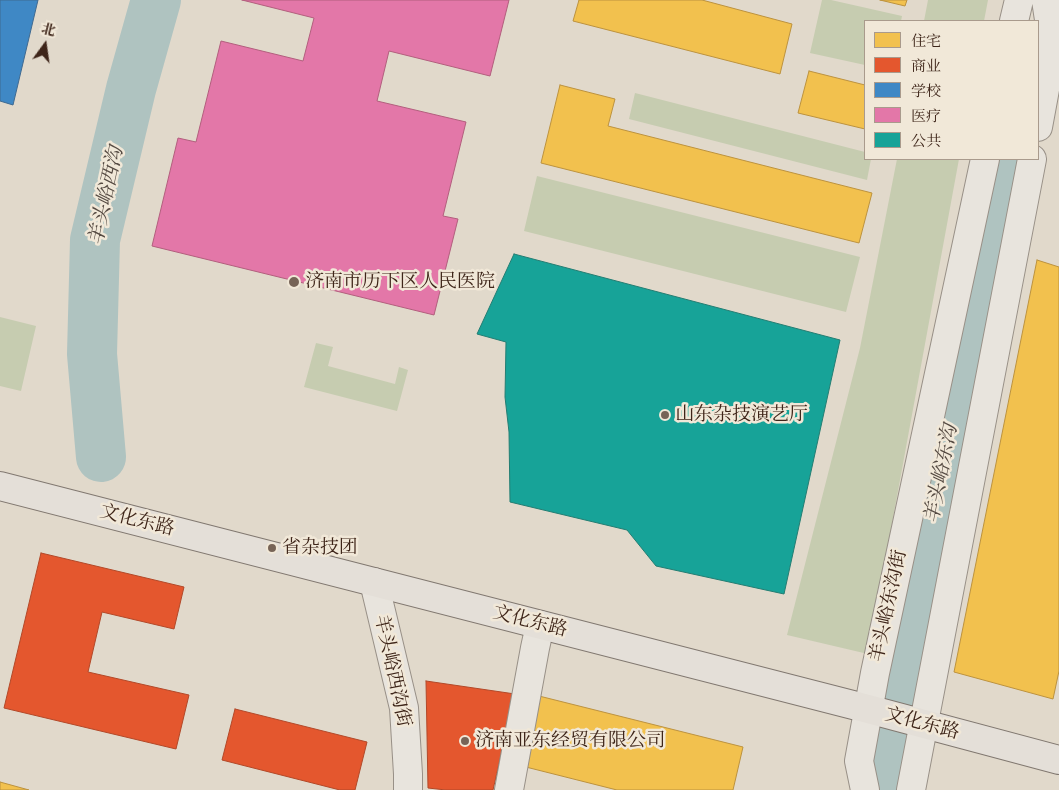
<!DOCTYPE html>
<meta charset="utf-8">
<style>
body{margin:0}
#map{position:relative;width:1059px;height:790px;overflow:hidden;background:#e1d9cb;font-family:"IM FELL French Canon","Noto Serif SC",serif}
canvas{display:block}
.legend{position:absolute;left:864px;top:20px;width:175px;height:140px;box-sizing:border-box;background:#f1e8d8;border:1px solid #a99a8c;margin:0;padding:6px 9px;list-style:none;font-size:15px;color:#3e2519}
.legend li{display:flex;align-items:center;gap:10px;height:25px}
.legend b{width:25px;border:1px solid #a99a8c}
.north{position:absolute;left:20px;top:20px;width:50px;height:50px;-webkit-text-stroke:4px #f1e8d8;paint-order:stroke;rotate:14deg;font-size:14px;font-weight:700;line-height:20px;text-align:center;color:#3e2519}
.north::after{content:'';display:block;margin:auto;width:18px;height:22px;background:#3e2519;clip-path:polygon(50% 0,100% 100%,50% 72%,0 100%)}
</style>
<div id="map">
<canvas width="1059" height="790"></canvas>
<ul class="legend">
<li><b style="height:14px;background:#f2c14e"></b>住宅</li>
<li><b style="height:14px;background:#e4572e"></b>商业</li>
<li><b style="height:14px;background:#3f88c5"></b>学校</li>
<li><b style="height:14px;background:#e377a8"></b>医疗</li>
<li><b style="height:14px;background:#17a398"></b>公共</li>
</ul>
<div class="north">北</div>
</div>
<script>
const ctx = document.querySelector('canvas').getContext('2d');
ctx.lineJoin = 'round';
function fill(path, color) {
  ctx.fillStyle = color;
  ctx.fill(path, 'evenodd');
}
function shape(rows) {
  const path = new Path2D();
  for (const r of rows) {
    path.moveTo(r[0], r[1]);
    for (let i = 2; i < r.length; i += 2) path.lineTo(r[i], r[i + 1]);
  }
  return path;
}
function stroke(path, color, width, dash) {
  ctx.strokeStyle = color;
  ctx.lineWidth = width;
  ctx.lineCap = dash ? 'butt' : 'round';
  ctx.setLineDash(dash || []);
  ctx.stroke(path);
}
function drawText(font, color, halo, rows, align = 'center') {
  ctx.font = font + ' "IM FELL French Canon","Noto Serif SC",serif';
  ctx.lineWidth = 5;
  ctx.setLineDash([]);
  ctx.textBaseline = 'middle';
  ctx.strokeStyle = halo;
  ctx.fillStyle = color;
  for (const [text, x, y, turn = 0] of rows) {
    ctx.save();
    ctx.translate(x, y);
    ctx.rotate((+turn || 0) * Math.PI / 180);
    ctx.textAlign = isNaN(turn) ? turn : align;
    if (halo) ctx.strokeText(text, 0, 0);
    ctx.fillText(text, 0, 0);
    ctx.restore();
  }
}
const green = shape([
 [822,0,831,0,902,16,901,21,865,21,865,65,810,53],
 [928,0,988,0,984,21,924,21],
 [635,93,865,152,865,159,871,159,867,180,629,119],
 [897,159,959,159,868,654,787,635,860,348],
 [537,176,860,257,846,312,524,231],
 [0,317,36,326,21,391,0,386],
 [316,343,333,347,328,366,395,384,399,367,408,370,397,411,304,387]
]);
const homes = shape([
 [579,0,702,0,792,24,780,74,573,21,579,0],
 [880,0,907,0,905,6,880,0],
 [809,71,865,85,865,129,798,113,809,71],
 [560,85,615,99,608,126,872,193,859,243,541,163,560,85],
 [1037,260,1059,267,1059,671,1053,699,954,672,1037,260],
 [531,694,743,747,733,790,617,790,514,764,531,694],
 [0,782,29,790,0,790,0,782]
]);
const shops = shape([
 [41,553,184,587,174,629,102,612,88,672,189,695,176,749,4,708,41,553],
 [426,681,515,694,493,790,446,790,428,788,426,681],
 [235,709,367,742,355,790,340,790,222,760,235,709]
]);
const schools = shape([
 [0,0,38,0,13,105,0,101,0,0]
]);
const health = shape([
 [242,0,509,0,490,76,389,51,377,101,466,122,443,216,458,219,434,315,152,246,178,138,196,142,221,41,303,61,314,18,242,0]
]);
const public = shape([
 [514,254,840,340,784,594,656,566,627,530,510,502,509,432,505,397,506,342,477,334,514,254]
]);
const river = shape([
 [101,457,92,354,95,240,131,89,156,0],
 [878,790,885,747,1005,159]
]);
const minor = shape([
 [1014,21,1019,0],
 [1038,127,1053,46,1046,0],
 [374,582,404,708,408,774,408,790],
 [509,790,535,648,540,625],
 [865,790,859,761,875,673,985,159],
 [911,790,1032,159]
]);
const major = shape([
 [0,486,853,705,1059,760]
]);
const markers = [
 [294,282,6,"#776457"],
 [665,415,5,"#776457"],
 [272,548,5,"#776457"],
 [465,741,5,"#776457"]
];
const poiNames = [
 ["济南市历下区人民医院",305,282],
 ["山东杂技演艺厅",675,415],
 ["省杂技团",282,548],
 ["济南亚东经贸有限公司",475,741]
];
const streetNames = [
 ["文化东路",137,521,14],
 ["羊头峪东沟街",889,606,-78],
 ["文化东路",530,622,14],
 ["羊头峪西沟街",392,671,78],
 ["文化东路",922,724,15]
];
const waterNames = [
 ["羊头峪西沟",107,196,-78],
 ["羊头峪东沟",942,474,-79]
];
fill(green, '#c6ccb0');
fill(homes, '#f2c14e');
stroke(homes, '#bc923e', 1);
fill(shops, '#e4572e');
stroke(shops, '#b24828', 1);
fill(schools, '#3f88c5');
stroke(schools, '#3f6a91', 1);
fill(health, '#e377a8');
stroke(health, '#b25e7d', 1);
fill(public, '#17a398');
stroke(public, '#237d72', 1);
stroke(river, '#afc3c0', 50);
stroke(minor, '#989087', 30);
stroke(major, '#817870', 30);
stroke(minor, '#e8e4dd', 28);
stroke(major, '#e4dfd8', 28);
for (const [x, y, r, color] of markers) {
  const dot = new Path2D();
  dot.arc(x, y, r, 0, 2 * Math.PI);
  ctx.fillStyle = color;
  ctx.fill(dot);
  stroke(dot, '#f1e8d8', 2);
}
drawText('19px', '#3e2519', '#f1e8d8', poiNames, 'left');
drawText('19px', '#3e2519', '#f1e8d8', streetNames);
drawText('italic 20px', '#554a42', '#f1e8d8', waterNames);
</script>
